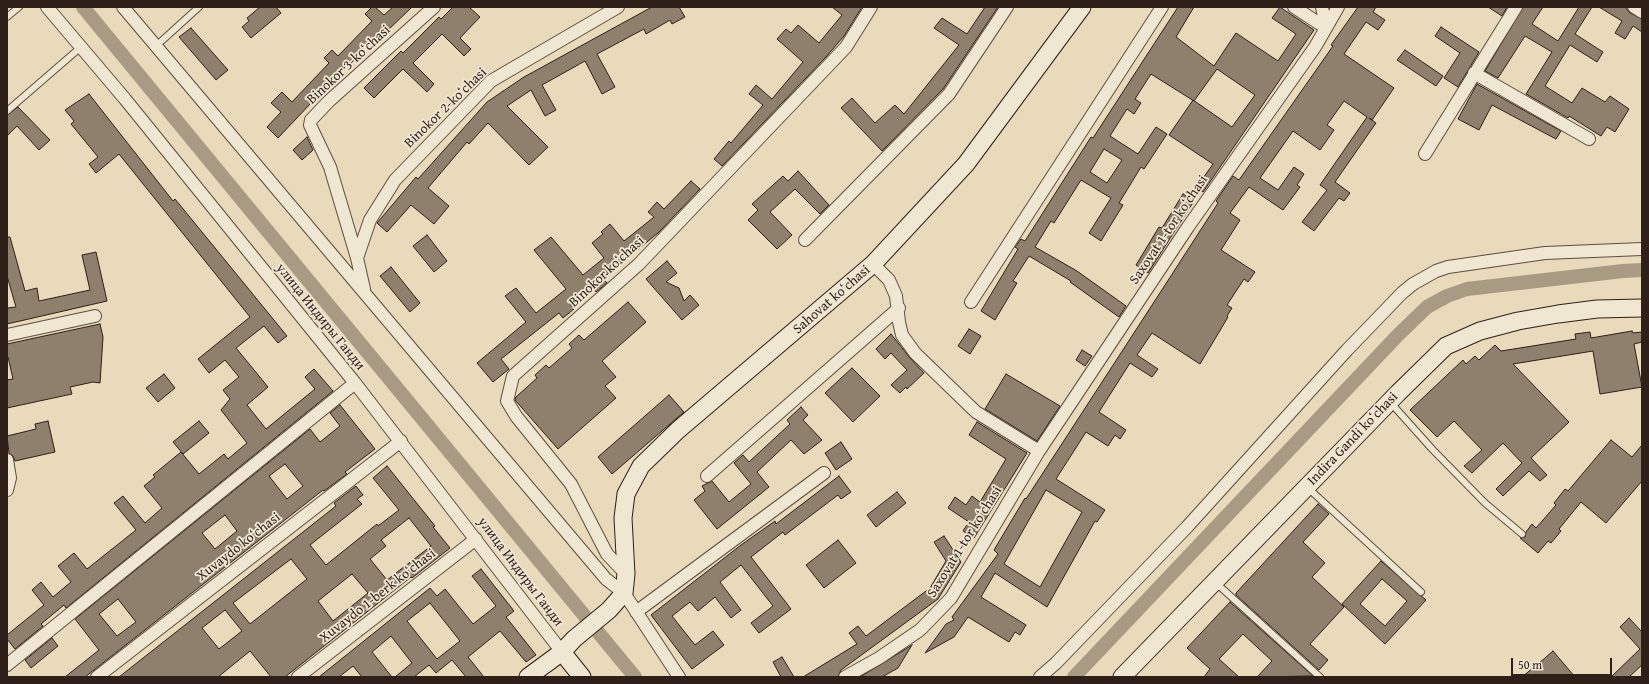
<!DOCTYPE html>
<meta charset="utf-8">
<style>
body{margin:0}
#map{position:relative;width:1649px;height:684px;overflow:hidden;background:#e8dabb;font-family:"Gentium Book Plus",serif}
canvas{display:block}
.frame{position:absolute;inset:0;border:8px solid #2f1f19;pointer-events:none}
.scale{position:absolute;left:1511px;top:658px;width:101px;height:18px;box-sizing:border-box;border:2px solid #2f1f19;border-top:0;padding-left:5px;font-size:12px;line-height:14px;white-space:nowrap;color:#2f1f19;-webkit-text-stroke:3px #f0e7d3;paint-order:stroke}
</style>
<div id="map">
<canvas width="1649" height="684"></canvas>
<div class="frame"></div>
<div class="scale">50 m</div>
</div>
<script>
const ctx = document.querySelector('canvas').getContext('2d');
ctx.lineJoin = 'round';
function shape(rows) {
  const path = new Path2D();
  for (const r of rows) {
    path.moveTo(r[0], r[1]);
    for (let i = 2; i < r.length; i += 2) path.lineTo(r[i], r[i + 1]);
  }
  return path;
}
function stroke(path, color, width, dash) {
  ctx.strokeStyle = color;
  ctx.lineWidth = width;
  ctx.lineCap = dash ? 'butt' : 'round';
  ctx.setLineDash(dash || []);
  ctx.stroke(path);
}
function fill(path, color) {
  ctx.fillStyle = color;
  ctx.fill(path, 'evenodd');
}
function drawText(font, color, halo, rows, align = 'center') {
  ctx.font = font + ' "Gentium Book Plus",serif';
  ctx.lineWidth = 3.5;
  ctx.setLineDash([]);
  ctx.textBaseline = 'middle';
  ctx.strokeStyle = halo;
  ctx.fillStyle = color;
  for (const [text, x, y, turn = 0] of rows) {
    ctx.save();
    ctx.translate(x, y);
    ctx.rotate((+turn || 0) * Math.PI / 180);
    ctx.textAlign = isNaN(turn) ? turn : align;
    if (halo) ctx.strokeText(text, 0, 0);
    ctx.fillText(text, 0, 0);
    ctx.restore();
  }
}
const canal = shape([
 [83,7,635,677],
 [1074,677,1398,335,1427,307,1447,296,1467,289,1623,271,1642,270]
]);
const building = shape([
 [260,7,276,7,281,13,251,38,242,27,249,21,247,18,260,7],
 [372,7,375,7,384,15,393,7,412,7,385,33,381,29,278,138,267,127,281,112,271,103,282,92,292,102,329,63,324,58,332,50,338,56,372,21,365,14,372,7],
 [453,7,469,7,480,17,460,38,471,49,464,56,442,34,413,63,434,84,427,92,403,69,374,98,364,88,401,51,403,53,439,17,441,19,453,7],
 [652,7,679,7,685,17,672,24,670,20,646,34,644,29,597,54,615,87,602,94,585,61,542,85,556,110,545,116,531,90,507,106,548,147,529,165,488,123,469,144,467,142,428,188,449,206,434,224,411,205,387,232,377,223,416,177,418,179,487,102,524,77,652,7],
 [832,7,862,7,844,36,826,57,722,166,714,159,729,141,731,143,763,105,749,94,756,85,772,99,803,62,777,39,786,29,791,33,798,25,819,43,842,15,832,7],
 [985,7,998,7,943,89,882,151,841,108,852,98,875,123,895,105,904,114,959,45,934,28,942,18,967,34,985,7],
 [1178,7,1194,7,1176,37,1214,66,1236,33,1278,61,1296,34,1272,18,1280,7,1314,30,1203,192,1196,188,1213,164,1169,135,1193,100,1232,127,1255,95,1217,69,1194,101,1151,74,1135,99,1141,103,1134,114,1127,109,1110,136,1138,154,1156,127,1167,134,1144,169,1141,167,1119,203,1123,205,1101,241,1089,233,1111,198,1081,180,1054,223,1051,221,1035,247,1077,271,1126,306,1119,317,1070,282,1071,281,1029,256,1013,281,1017,283,995,320,981,311,1018,249,1015,247,1021,239,1025,241,1091,137,1093,138,1178,7],
 [1104,149,1122,160,1107,183,1090,172,1104,149],
 [1358,7,1376,7,1373,12,1385,20,1378,30,1366,22,1344,54,1394,88,1372,120,1369,118,1376,123,1335,182,1350,193,1344,201,1339,198,1314,231,1302,222,1327,190,1320,185,1367,117,1344,101,1327,125,1334,130,1320,150,1293,131,1260,178,1278,190,1294,167,1304,174,1297,185,1300,187,1283,210,1249,187,1230,213,1240,220,1221,250,1255,272,1248,282,1244,279,1227,305,1232,308,1227,316,1228,317,1200,364,1152,333,1137,355,1158,369,1152,377,1130,363,1099,412,1126,430,1120,439,1115,435,1108,446,1086,432,1056,479,1105,510,1097,522,1095,521,1047,607,995,573,981,597,1026,625,1020,635,1015,632,1009,642,968,617,954,637,925,653,946,624,954,620,952,617,998,554,994,550,1025,498,1026,499,1156,299,1218,203,1216,201,1233,176,1239,180,1333,46,1331,45,1358,7],
 [1046,490,1082,512,1040,587,1004,564,1046,490],
 [1488,7,1507,7,1502,16,1488,7],
 [1523,7,1543,7,1532,24,1558,41,1579,7,1592,7,1575,34,1603,52,1597,62,1570,45,1545,86,1572,103,1582,88,1605,102,1610,96,1629,109,1615,132,1607,127,1601,136,1569,116,1568,118,1526,94,1552,52,1525,36,1498,78,1485,71,1523,7],
 [1599,7,1625,7,1630,13,1642,19,1642,32,1633,26,1625,39,1615,33,1622,21,1599,7],
 [1441,27,1479,52,1458,87,1444,78,1460,53,1435,36,1441,27],
 [191,28,228,70,216,80,179,37,191,28],
 [1405,50,1443,76,1436,86,1397,60,1405,50],
 [1477,84,1561,131,1556,139,1492,105,1479,130,1458,119,1477,84],
 [89,94,173,201,175,199,287,336,278,343,264,326,236,348,268,387,247,405,266,429,315,389,305,377,314,369,333,391,66,608,64,605,41,624,43,626,15,649,7,639,7,635,44,605,32,590,41,582,53,597,71,582,58,566,74,553,87,569,136,530,114,503,123,496,145,523,162,508,144,486,155,477,153,475,181,452,199,474,224,454,228,459,247,443,221,410,230,399,223,390,239,377,225,360,209,373,198,359,250,317,119,154,96,173,89,164,98,157,71,124,74,121,65,110,89,94],
 [18,107,50,140,39,150,17,126,7,136,7,115,18,107],
 [307,137,313,150,302,160,293,150,307,137],
 [798,171,829,205,820,214,795,189,770,212,792,235,777,249,748,220,758,210,752,204,783,176,788,181,798,171],
 [691,181,700,189,658,233,603,278,607,283,596,292,592,286,570,304,574,309,563,318,559,313,501,359,509,369,493,382,477,363,526,322,505,296,516,288,536,313,566,289,534,250,551,237,583,275,604,258,592,243,603,234,601,232,610,224,624,241,654,217,648,212,657,202,664,209,691,181],
 [1183,194,1194,201,1148,273,1136,265,1159,227,1162,228,1183,194],
 [427,235,447,261,434,272,413,246,427,235],
 [7,237,10,237,25,291,37,288,39,301,90,290,82,255,96,252,107,301,7,324,7,308,16,307,7,276,7,237],
 [667,261,677,273,666,282,679,288,684,301,690,295,699,305,682,320,646,279,667,261],
 [391,267,420,303,410,312,380,276,391,267],
 [628,302,646,322,602,361,616,377,605,386,616,398,558,449,515,400,516,397,537,378,535,375,546,365,549,368,572,348,569,344,579,335,584,340,628,302],
 [100,324,103,337,100,383,93,382,70,387,72,394,7,408,7,380,13,379,8,357,7,358,7,344,100,324],
 [969,329,981,336,970,354,958,346,969,329],
 [1632,331,1633,333,1642,332,1642,342,1634,344,1642,387,1600,394,1593,351,1513,364,1569,422,1531,458,1547,475,1540,481,1529,471,1503,496,1496,489,1522,463,1503,443,1472,473,1464,466,1482,450,1454,421,1437,437,1410,410,1463,360,1466,364,1475,356,1479,360,1495,345,1501,351,1576,339,1575,334,1590,332,1591,338,1632,331],
 [891,334,910,358,924,373,907,389,906,387,900,393,891,385,907,370,891,353,885,359,876,349,891,334],
 [1082,350,1092,356,1085,366,1076,360,1082,350],
 [852,368,880,396,853,422,825,393,852,368],
 [164,374,175,388,158,402,146,388,164,374],
 [1006,374,1060,406,1037,441,985,409,1006,374],
 [669,395,684,412,612,474,598,457,669,395],
 [340,405,375,449,345,472,347,474,324,491,323,490,85,677,65,677,99,650,75,619,310,429,320,442,340,426,330,413,340,405],
 [285,464,303,486,287,499,269,476,285,464],
 [225,515,237,531,215,549,202,533,225,515],
 [118,599,136,622,117,636,99,614,118,599],
 [801,407,808,415,803,420,822,440,804,454,791,440,757,472,769,487,717,529,694,500,705,491,702,486,712,481,729,502,751,484,734,463,743,455,749,462,790,424,787,420,801,407],
 [48,421,55,452,15,461,13,456,9,453,7,436,36,429,35,424,48,421],
 [199,421,209,433,183,454,173,442,199,421],
 [977,422,1027,453,974,538,963,531,969,522,948,508,955,497,966,505,972,496,980,502,1006,459,969,435,977,422],
 [1611,440,1632,457,1642,445,1642,481,1606,523,1581,502,1559,529,1561,531,1551,543,1548,541,1538,553,1520,538,1525,537,1526,532,1532,524,1536,528,1556,505,1554,503,1565,489,1568,491,1611,440],
 [841,442,852,459,836,470,825,453,841,442],
 [387,466,435,526,433,527,450,548,412,578,411,577,285,677,271,677,250,651,218,677,119,677,336,506,334,503,356,486,363,495,357,499,362,504,310,545,326,565,377,524,378,526,399,510,373,478,387,466],
 [409,518,431,546,387,580,370,559,386,546,381,540,409,518],
 [291,559,307,579,250,624,233,603,291,559],
 [352,574,368,593,333,621,318,601,352,574],
 [225,610,242,631,219,649,202,628,225,610],
 [839,476,851,492,841,499,838,495,785,535,783,532,751,557,791,609,759,633,751,623,773,606,741,565,720,582,741,610,731,618,715,597,698,611,690,602,672,616,695,645,713,631,724,645,692,669,651,615,741,545,775,521,776,524,839,476],
 [897,492,906,503,876,527,867,515,897,492],
 [1318,504,1329,514,1303,542,1325,563,1312,577,1344,607,1310,644,1328,660,1319,670,1236,595,1236,593,1318,504],
 [944,536,961,562,938,599,841,670,838,677,803,677,857,644,849,633,858,626,866,636,930,588,946,561,934,542,944,536],
 [838,540,856,563,824,588,806,565,838,540],
 [1381,561,1426,600,1385,644,1342,604,1381,561],
 [1382,579,1407,601,1385,626,1360,604,1382,579],
 [481,569,514,611,506,617,536,655,526,662,500,631,468,657,484,677,466,677,452,660,436,673,429,665,414,677,395,677,412,663,391,636,372,652,392,677,362,677,353,666,339,677,319,677,430,588,437,596,445,589,473,624,496,606,472,576,481,569],
 [430,603,460,641,437,659,407,621,430,603],
 [1230,602,1313,676,1257,677,1272,661,1243,634,1219,659,1239,677,1204,677,1210,669,1187,648,1230,602],
 [1629,618,1642,632,1642,665,1629,677,1611,677,1640,649,1620,627,1629,618],
 [52,638,58,646,31,668,25,660,52,638],
 [912,645,898,668,882,677,860,677,912,645],
 [1553,651,1575,677,1522,677,1545,658,1553,651],
 [782,657,794,677,781,677,773,662,782,657]
]);
const lane = shape([
 [7,17,19,7],
 [156,46,199,7],
 [7,111,81,47],
 [1390,402,1433,450,1485,503,1522,534],
 [1308,488,1421,592],
 [1216,583,1320,677]
]);
const street = shape([
 [47,7,125,99,355,383,562,652],
 [123,7,606,579,624,593,679,677],
 [1322,7,1326,28],
 [1634,7,1642,12],
 [1326,28,1338,7],
 [1474,73,1589,139],
 [1425,154,1516,7],
 [805,240,949,94,1007,7],
 [357,258,370,220,395,180,491,81,618,7],
 [873,264,889,280,896,296,899,322,902,335,915,353,976,412,1039,451],
 [364,289,357,258,330,167,310,125,311,120,329,101,434,7],
 [971,302,1162,7],
 [7,335,95,316],
 [7,460,10,478,7,490],
 [707,476,899,308],
 [626,574,607,554,571,484,516,416,507,401,513,376,639,264,846,47,871,7],
 [636,612,824,473],
 [7,665,355,383],
 [97,677,401,441],
 [298,677,476,539],
 [845,677,879,658,920,630,951,598,1039,451,1188,227,1315,47,1326,28,1294,7],
 [1040,677,1056,663,1187,527,1347,350,1402,293,1413,284,1436,271,1448,267,1545,253,1642,249]
]);
const secondary = shape([
 [562,652,582,677],
 [528,677,562,652,574,639,609,610,624,593,626,574,623,518,626,494,641,466,678,430,873,264,966,164,1082,7],
 [1122,677,1398,393,1446,346,1480,331,1518,321,1558,314,1597,309,1642,308]
]);
const streetNames = [
 ["Binokor 3-koʻchasi",349,65,-43],
 ["Binokor 2-koʻchasi",446,108,-44],
 ["Saxovat 1-tor koʻchasi",1169,230,-56],
 ["Binokor koʻchasi",607,272,-43],
 ["Sahovat koʻchasi",832,300,-41],
 ["улица Индиры Ганди",320,317,51],
 ["Indira Gandi koʻchasi",1353,439,-46],
 ["Saxovat 1-tor koʻchasi",965,542,-58],
 ["Xuvaydo koʻchasi",239,547,-38],
 ["улица Индиры Ганди",520,572,53],
 ["Xuvaydo 1-berk koʻchasi",378,596,-38]
];
stroke(canal, '#a99a84', 14);
fill(building, '#8f806d');
stroke(building, '#2f1f19', 1);
stroke(lane, '#5d4e42', 8);
stroke(street, '#5d4e42', 14);
stroke(secondary, '#2f1f19', 19);
stroke(lane, '#f0e7d3', 6);
stroke(street, '#f0e7d3', 12);
stroke(secondary, '#f0e7d3', 17);
drawText('14px', '#2f1f19', '#f0e7d3', streetNames);
</script>
